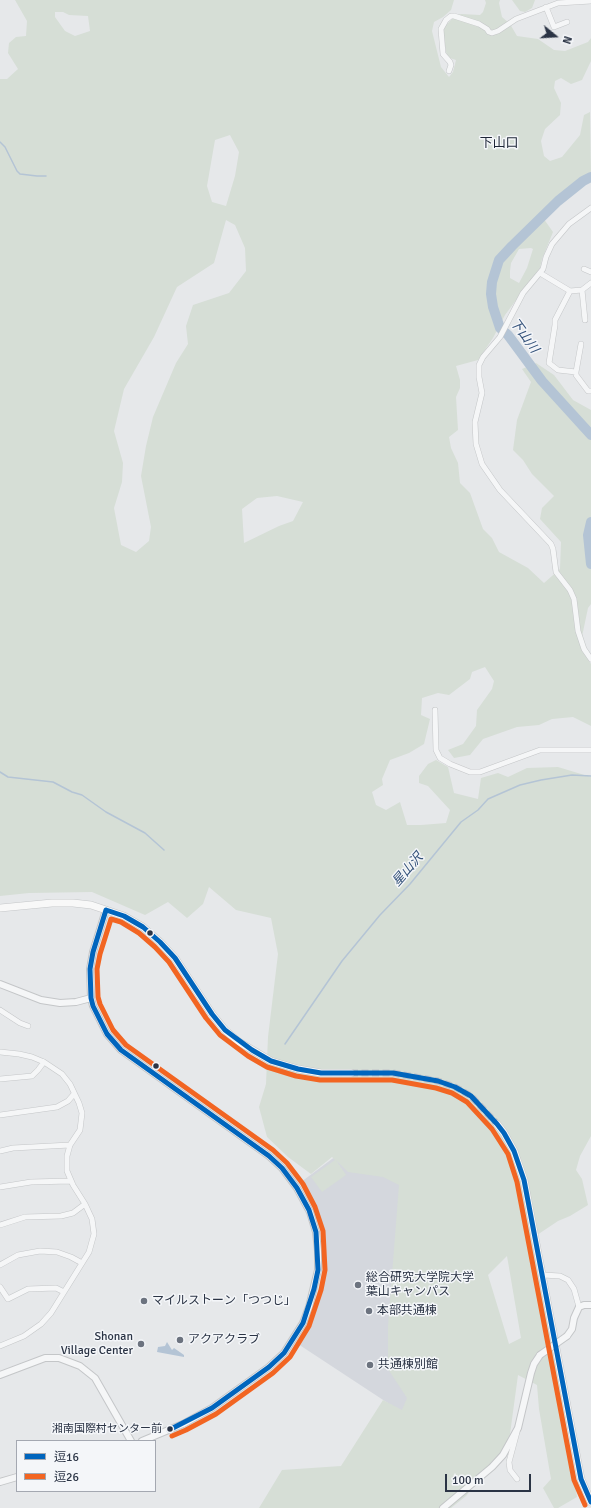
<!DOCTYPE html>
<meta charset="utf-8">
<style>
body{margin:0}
#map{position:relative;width:591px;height:1508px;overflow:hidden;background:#e6e8ea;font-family:Signika,"Noto Sans JP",sans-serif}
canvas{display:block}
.legend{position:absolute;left:16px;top:1440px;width:140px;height:52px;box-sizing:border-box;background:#f4f6f9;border:1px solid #a4a8b1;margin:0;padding:5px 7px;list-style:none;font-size:12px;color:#2b3445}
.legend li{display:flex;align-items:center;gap:8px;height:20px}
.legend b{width:20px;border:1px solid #a4a8b1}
.north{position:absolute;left:535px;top:16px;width:40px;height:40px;-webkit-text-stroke:3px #f4f6f9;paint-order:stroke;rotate:108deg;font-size:11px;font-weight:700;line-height:16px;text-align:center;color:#2b3445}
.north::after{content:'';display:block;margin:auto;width:14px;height:18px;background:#2b3445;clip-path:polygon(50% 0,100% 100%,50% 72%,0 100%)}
.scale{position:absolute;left:445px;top:1474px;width:86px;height:18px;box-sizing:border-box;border:2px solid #2b3445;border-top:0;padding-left:5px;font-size:12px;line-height:14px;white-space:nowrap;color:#2b3445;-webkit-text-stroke:3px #f4f6f9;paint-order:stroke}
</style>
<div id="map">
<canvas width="591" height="1508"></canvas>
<ul class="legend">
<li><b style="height:5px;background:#0065bd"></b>逗16</li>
<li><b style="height:5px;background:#f26522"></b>逗26</li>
</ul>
<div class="north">N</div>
<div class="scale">100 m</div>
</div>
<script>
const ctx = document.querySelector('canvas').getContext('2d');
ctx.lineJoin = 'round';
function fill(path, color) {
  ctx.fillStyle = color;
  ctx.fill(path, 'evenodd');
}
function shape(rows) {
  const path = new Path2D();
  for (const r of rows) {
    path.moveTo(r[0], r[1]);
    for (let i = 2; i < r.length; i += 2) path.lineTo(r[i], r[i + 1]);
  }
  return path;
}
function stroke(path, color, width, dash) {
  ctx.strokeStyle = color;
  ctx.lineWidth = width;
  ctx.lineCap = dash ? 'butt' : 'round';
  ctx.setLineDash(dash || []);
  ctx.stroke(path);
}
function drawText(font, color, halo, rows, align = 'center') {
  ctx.font = font + ' Signika,"Noto Sans JP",sans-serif';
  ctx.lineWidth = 3;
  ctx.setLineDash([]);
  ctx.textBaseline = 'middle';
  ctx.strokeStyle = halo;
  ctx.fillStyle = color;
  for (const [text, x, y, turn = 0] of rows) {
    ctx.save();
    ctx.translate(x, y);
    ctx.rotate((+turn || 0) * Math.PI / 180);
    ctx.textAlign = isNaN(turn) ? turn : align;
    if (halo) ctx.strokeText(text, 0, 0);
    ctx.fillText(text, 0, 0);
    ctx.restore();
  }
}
const built = shape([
 [336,1156,401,1176,421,1391,406,1415,298,1344,312,1319,318,1300,323,1270,322,1236,316,1214,301,1182]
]);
const green = shape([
 [15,0,454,0,451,10,443,17,434,22,432,31,441,67,449,77,453,72,456,60,447,57,442,29,456,15,461,14,480,15,483,12,486,3,485,0,500,0,499,3,502,17,510,24,517,36,538,39,554,50,565,51,588,42,591,38,591,61,582,80,571,84,561,78,555,81,554,88,561,103,560,115,545,129,541,141,544,156,550,161,562,157,580,135,584,115,590,112,591,174,570,187,541,215,553,232,542,259,540,268,505,315,493,338,478,360,456,366,460,380,460,388,456,397,458,430,449,437,451,448,458,463,460,483,470,493,483,529,492,538,499,552,528,568,544,583,560,569,561,542,540,519,542,508,554,496,532,474,523,460,513,450,517,420,531,382,522,369,536,363,554,375,573,400,591,410,591,604,588,608,580,646,591,664,591,726,573,717,552,719,539,725,517,727,483,739,470,755,454,758,448,750,463,744,476,726,477,710,492,689,494,681,485,667,472,672,470,679,449,695,438,693,422,698,421,715,430,719,424,744,409,753,390,760,382,779,383,785,372,792,376,805,386,810,400,802,407,825,421,825,446,823,450,810,428,786,419,783,419,776,428,764,436,760,448,767,454,793,478,799,481,778,498,773,508,777,527,768,558,767,591,777,591,1136,580,1156,576,1170,582,1179,588,1205,570,1216,558,1221,537,1235,577,1497,558,1508,554,1508,543,1488,551,1479,539,1409,537,1385,518,1375,510,1434,504,1449,466,1496,451,1508,259,1508,282,1470,341,1466,383,1400,402,1410,407,1398,388,1369,388,1326,399,1185,383,1177,348,1172,336,1160,346,1175,322,1192,311,1177,335,1160,332,1157,311,1174,288,1157,267,1137,259,1107,266,1084,268,1037,278,954,271,918,236,910,209,887,203,904,187,918,168,902,145,915,92,892,29,893,0,896,0,79,7,79,18,69,8,53,9,43,16,37,26,36,27,21],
 [55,12,63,12,69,15,88,16,90,31,75,36,65,31,55,17],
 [230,135,239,152,235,176,226,206,212,202,207,186,215,140],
 [226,220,235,225,245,248,246,271,229,293,193,305,186,326,188,344,176,363,153,417,146,446,141,476,151,527,149,541,136,552,121,545,114,508,122,482,123,463,114,431,124,389,154,337,177,287,214,263],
 [531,248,533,249,527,268,519,283,510,278,510,271,511,263,519,249],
 [277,496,303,502,293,521,279,526,244,543,242,509,257,498],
 [507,1256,521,1338,509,1344,488,1275],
 [512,0,535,0,532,8,525,12,520,11]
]);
const water = shape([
 [167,1342,172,1350,174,1348,184,1355,184,1357,157,1352,158,1347,165,1346]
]);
const stream = shape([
 [0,142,5,147,17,171,20,174,37,176,46,176],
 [0,772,8,777,53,782,72,792,82,795,106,812,145,833,164,850],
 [285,1044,342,961,380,915,410,884,461,822,478,810,488,799,520,785,541,780,572,775,591,776]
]);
const river = shape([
 [591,177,583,181,558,201,512,246,499,260,492,282,491,294,493,307,500,328,508,335,542,381,591,435],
 [591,522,588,535,591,564]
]);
const secondaryTunnel = shape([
 [351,1073,393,1073,438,1081,455,1087,471,1096,497,1124]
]);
const minor = shape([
 [546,7,554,27,567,22],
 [449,71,451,65,450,62,443,54,441,29,446,20,451,16,454,16,479,24,487,29,489,32,492,33,498,31,516,19,558,3,591,1],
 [591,208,569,224,552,244,546,257,543,269,523,293,500,337,483,357,479,365,479,377,482,393,475,422,476,444,482,464,500,490,551,544,553,549,556,572,570,590,574,599,578,631,584,649,591,659],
 [584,269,591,272],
 [540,273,570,291,582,290,591,283],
 [582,290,585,320],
 [570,291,555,320,555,325,549,363,558,370,576,372,581,344],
 [576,372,576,375,588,391,591,391],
 [435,710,436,750,440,758,450,764,470,772,480,772,540,750,591,750],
 [0,1010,20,1023,28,1026],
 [0,1052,19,1054,32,1057,44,1062,62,1074,70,1084,79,1103,82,1113,80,1130,70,1145,67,1156,67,1171,73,1185,85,1204,92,1219,94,1234,89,1252,51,1313,41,1324,24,1336,0,1346],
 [0,1079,32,1076,38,1070,44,1062],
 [0,1115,57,1107,68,1101,74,1094],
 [0,1151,13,1148,70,1145],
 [0,1187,31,1182,70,1181],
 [0,1225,25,1217,61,1216,73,1213,85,1204],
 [0,1265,18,1255,40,1251,57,1252,71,1257,82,1263],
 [543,1275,560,1276,568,1280,574,1289,579,1307],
 [0,1287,8,1299,28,1289,56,1288,64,1292],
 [517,1432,509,1462,510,1470,517,1479]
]);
const tertiary = shape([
 [106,910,93,952,90,969,91,998,93,1006,107,1034,121,1050,269,1156,282,1168,297,1188,310,1212,316,1232,318,1251,318,1270,309,1307,303,1323,284,1353,269,1367,212,1408,183,1424,142,1441],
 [0,984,41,1000,60,1003,76,1002,91,998],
 [567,1336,572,1329,574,1318,579,1307,584,1305,591,1305],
 [0,1375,45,1358,59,1358,80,1366,95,1378,131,1441],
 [0,1482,17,1477],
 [443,1508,492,1467,503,1455,518,1428,531,1373,534,1364,540,1355]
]);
const secondary = shape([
 [0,908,52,903,73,903,91,905,124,916,143,927,160,942,175,958,212,1014,225,1030,239,1042,271,1061,298,1069,321,1073,351,1073],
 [497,1124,504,1133,514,1151,524,1180,581,1479,591,1502]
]);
const tertiaryBridge = shape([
 [540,1355,567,1336]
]);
const bus1 = shape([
 [169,1430,212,1408,269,1367,284,1353,303,1323,314,1289,318,1270,316,1232,309,1210,297,1188,282,1168,269,1156,121,1050,107,1034,93,1006,91,998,90,969,93,952,106,910,124,916,143,927,160,942,175,958,212,1014,225,1030,252,1050,271,1061,298,1069,321,1073,393,1073,438,1081,455,1087,471,1096,497,1124,504,1133,514,1151,524,1180,581,1479,591,1502]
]);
const bus2 = shape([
 [172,1436,186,1430,216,1414,273,1373,290,1357,309,1326,321,1290,325,1270,323,1231,315,1207,303,1184,287,1163,273,1150,126,1045,113,1030,100,1004,98,997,97,969,100,954,111,919,121,922,139,933,155,947,169,962,206,1018,220,1035,248,1056,267,1067,296,1076,320,1080,392,1080,436,1088,452,1093,467,1102,492,1129,508,1154,517,1182,574,1480,585,1505]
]);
const markers = [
 [150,933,3.5,"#2b3445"],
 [156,1066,3.5,"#2b3445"],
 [358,1285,4,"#6c737f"],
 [144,1301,4,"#6c737f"],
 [369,1311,4,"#6c737f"],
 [180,1340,4,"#6c737f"],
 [141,1344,4,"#6c737f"],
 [370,1365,4,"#6c737f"],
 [170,1429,3.5,"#2b3445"]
];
const busNames = [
 ["湘南国際村センター前",162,1429]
];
const poiNames = [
 ["総合研究大学院大学",366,1278],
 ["葉山キャンパス",366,1292],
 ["マイルストーン「つつじ」",152,1301],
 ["本部共通棟",377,1311],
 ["Shonan",133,1337,"right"],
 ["Village Center",133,1351,"right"],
 ["アクアクラブ",188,1340],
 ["共通棟別館",378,1365]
];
const neighbourhoodNames = [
 ["下山口",499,144]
];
const waterNames = [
 ["下山川",524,336,54],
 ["星山沢",408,870,-49]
];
fill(built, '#d4d7dd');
fill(green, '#d6ded6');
fill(water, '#b4c4d5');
stroke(stream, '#b4c4d5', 1.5);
stroke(river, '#b4c4d5', 10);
stroke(secondaryTunnel, '#c1c4c9', 7, [7, 3.5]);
stroke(minor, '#c4c6c8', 6);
stroke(tertiary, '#c4c6c8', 8);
stroke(secondary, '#c4c6c8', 8);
stroke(minor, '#f5f6f7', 5);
stroke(tertiary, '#f5f6f7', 6);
stroke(secondary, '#f8f8f8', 7);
stroke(tertiaryBridge, '#c4c6c8', 8, []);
stroke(tertiaryBridge, '#f5f6f7', 6);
stroke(bus1, '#0065bd', 5);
stroke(bus2, '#f26522', 5);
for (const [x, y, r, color] of markers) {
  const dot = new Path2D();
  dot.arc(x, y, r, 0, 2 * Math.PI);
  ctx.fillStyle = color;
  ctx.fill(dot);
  stroke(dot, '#f4f6f9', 1.5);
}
drawText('11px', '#2b3445', '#f4f6f9', busNames, 'right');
drawText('12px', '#2b3445', '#f4f6f9', poiNames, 'left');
drawText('13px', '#1d2536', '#f4f6f9', neighbourhoodNames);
drawText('italic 13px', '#34527a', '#f4f6f9', waterNames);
</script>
